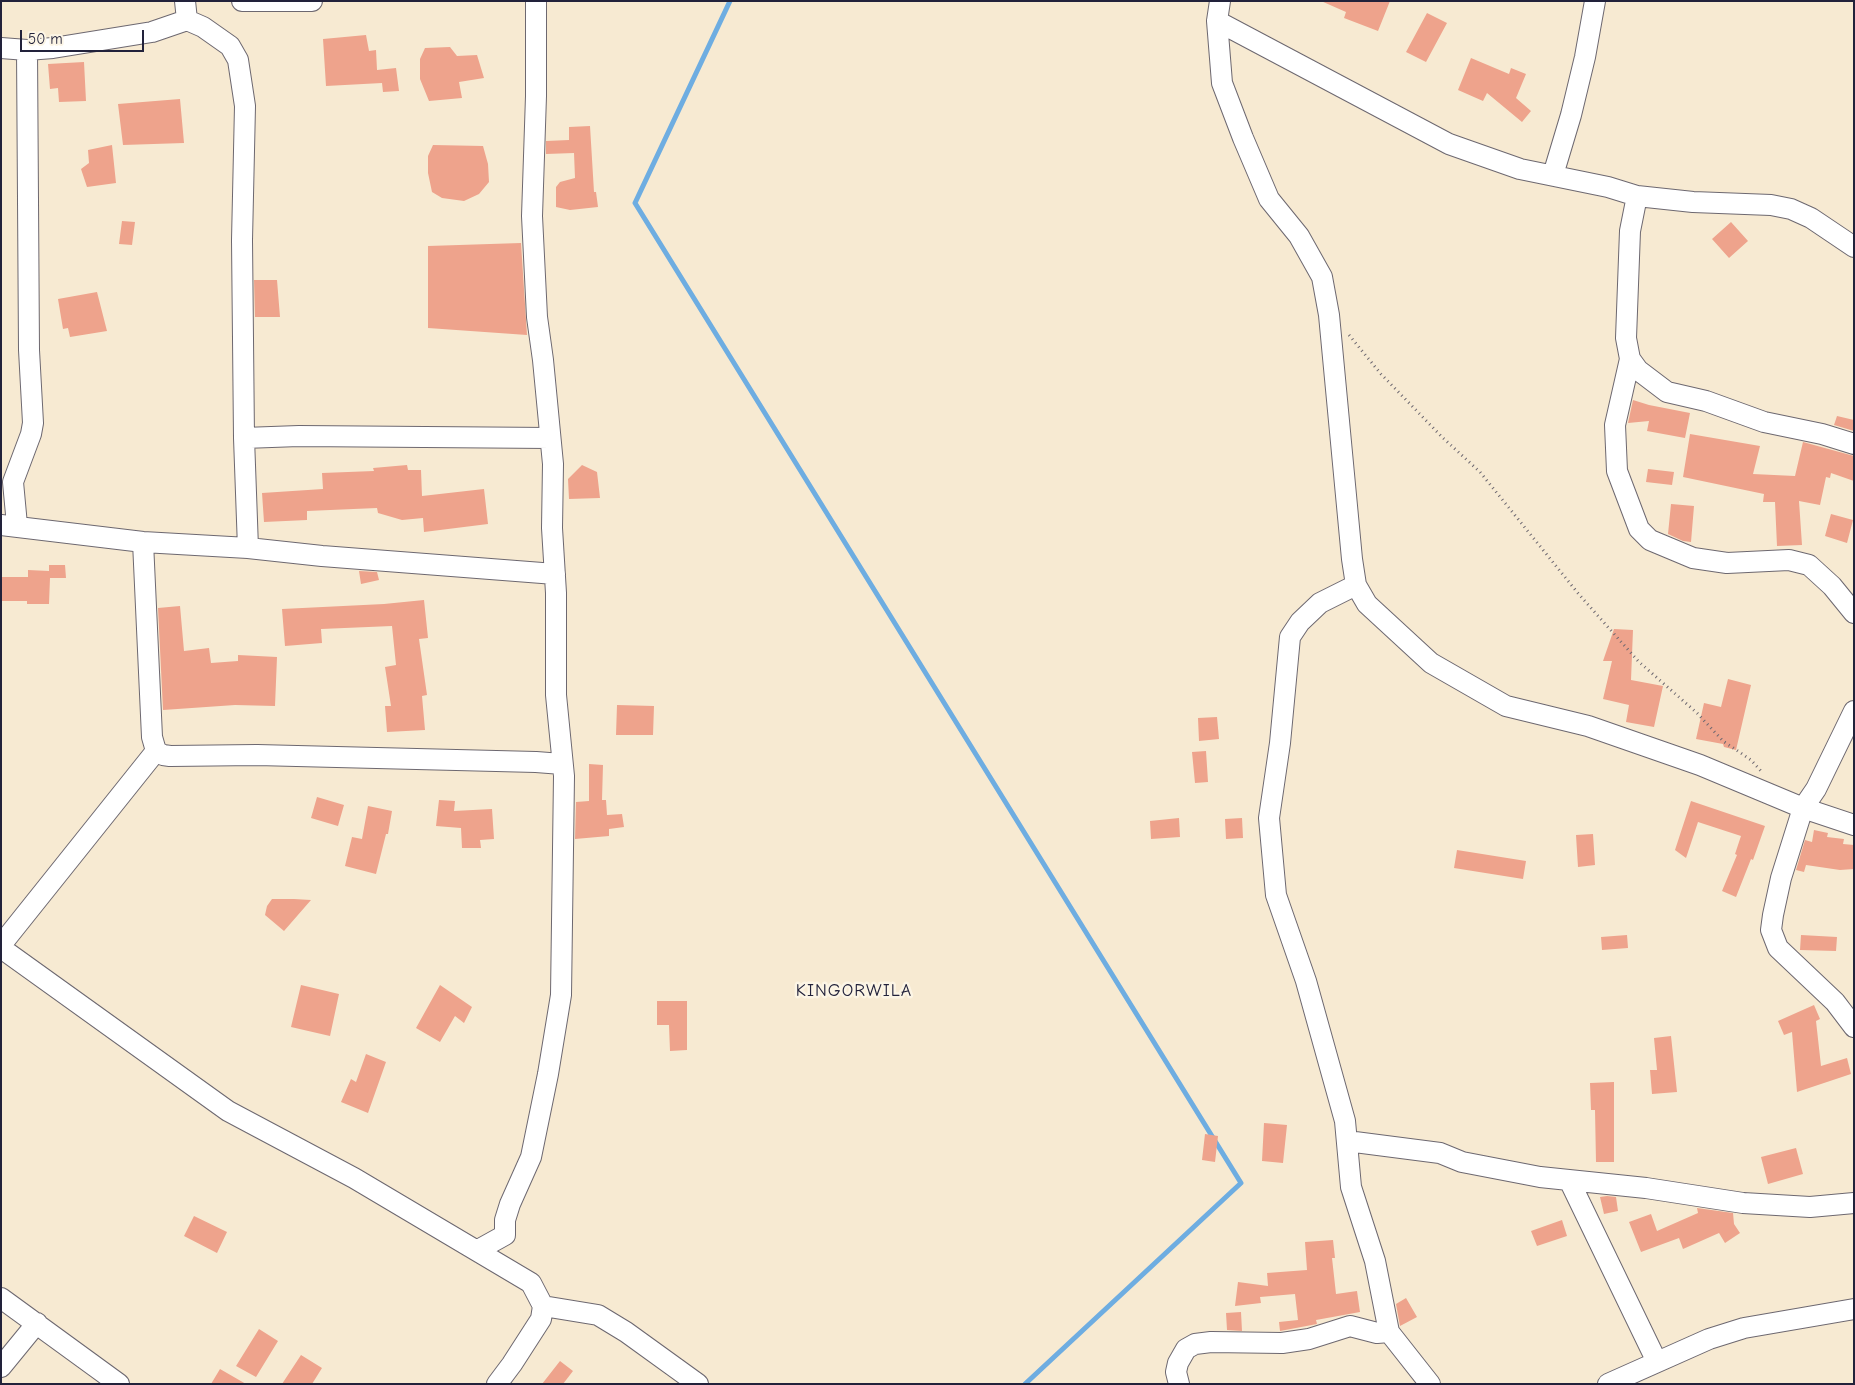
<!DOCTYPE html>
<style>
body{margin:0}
#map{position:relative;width:1855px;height:1385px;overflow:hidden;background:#f7ead2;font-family:"Comic Neue",sans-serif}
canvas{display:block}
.frame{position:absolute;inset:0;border:2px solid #22223b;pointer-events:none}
.scale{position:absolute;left:20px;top:30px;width:124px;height:22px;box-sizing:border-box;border:2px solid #22223b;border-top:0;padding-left:6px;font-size:15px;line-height:18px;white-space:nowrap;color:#22223b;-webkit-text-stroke:4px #fcf5e5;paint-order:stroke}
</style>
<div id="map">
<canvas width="1855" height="1385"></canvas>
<div class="frame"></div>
<div class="scale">50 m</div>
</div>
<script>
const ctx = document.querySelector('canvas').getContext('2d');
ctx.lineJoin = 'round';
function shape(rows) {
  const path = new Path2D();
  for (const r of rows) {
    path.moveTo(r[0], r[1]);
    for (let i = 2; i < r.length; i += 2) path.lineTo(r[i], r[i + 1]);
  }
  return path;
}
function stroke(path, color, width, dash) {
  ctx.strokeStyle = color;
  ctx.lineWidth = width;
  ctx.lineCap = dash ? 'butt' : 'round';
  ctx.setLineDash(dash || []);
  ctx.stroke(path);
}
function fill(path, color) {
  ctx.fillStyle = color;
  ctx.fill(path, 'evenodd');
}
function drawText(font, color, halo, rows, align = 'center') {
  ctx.font = font + ' "Comic Neue",sans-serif';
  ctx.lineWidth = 5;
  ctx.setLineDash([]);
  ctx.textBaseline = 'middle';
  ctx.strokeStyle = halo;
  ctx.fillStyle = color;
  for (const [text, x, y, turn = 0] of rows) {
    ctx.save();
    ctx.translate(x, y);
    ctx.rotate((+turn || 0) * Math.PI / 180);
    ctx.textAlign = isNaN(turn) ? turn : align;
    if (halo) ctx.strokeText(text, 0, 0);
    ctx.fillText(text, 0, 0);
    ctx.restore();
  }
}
const stream = shape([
 [730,1,635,203,1241,1183,1025,1384]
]);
const building = shape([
 [1321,1,1390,1,1378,31,1344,18,1346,12],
 [1427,13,1447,23,1426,62,1406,52],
 [366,35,369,51,376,50,377,70,396,68,399,91,383,92,382,83,326,86,323,39],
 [450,47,457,56,477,55,484,78,459,82,462,98,429,101,420,79,420,59,425,48],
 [1471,58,1509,74,1511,68,1526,74,1516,98,1531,111,1522,122,1487,93,1483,101,1458,90],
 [84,62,86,101,59,102,58,88,50,89,48,64],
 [180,99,184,143,123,145,118,104],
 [590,126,594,192,596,192,598,207,570,210,556,207,556,187,560,182,575,178,574,153,546,154,546,141,569,140,569,127],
 [112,145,116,183,87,187,81,169,89,163,88,150],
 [433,145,483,146,488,164,489,182,479,194,464,201,442,198,432,192,428,173,428,156],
 [122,221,135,222,132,245,119,244],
 [1731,222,1748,241,1729,258,1712,239],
 [521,243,527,335,428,328,428,246],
 [254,280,277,280,280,317,255,317],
 [97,292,107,331,70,337,68,328,63,329,58,299],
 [1633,400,1649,405,1690,413,1685,438,1647,431,1649,421,1628,423],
 [1837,416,1854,420,1854,431,1834,425],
 [1690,434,1760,446,1753,474,1795,476,1803,442,1854,456,1854,481,1831,473,1830,478,1826,477,1820,505,1799,501,1802,545,1777,546,1775,502,1763,502,1764,494,1683,477],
 [407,465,408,470,421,470,422,496,484,489,488,524,424,532,423,518,402,520,378,513,377,508,307,511,307,520,264,522,262,493,323,489,322,473,374,471,373,468],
 [582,465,597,472,600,498,569,499,568,479],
 [1648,469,1674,472,1672,485,1646,482],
 [1671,504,1694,506,1691,542,1683,541,1668,534],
 [1831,514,1853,520,1847,543,1825,536],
 [49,565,65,565,66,578,50,578,49,604,27,604,27,601,1,601,1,577,28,577,28,570,49,571],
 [359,571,377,572,379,580,361,584],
 [424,600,428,638,419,639,427,695,422,696,425,730,387,732,385,706,391,706,385,667,396,665,392,626,321,629,322,643,285,646,282,609,384,604],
 [180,606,184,651,209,648,211,663,238,661,238,655,277,657,275,706,235,705,163,710,158,608],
 [1614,629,1633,630,1631,680,1663,686,1654,727,1626,722,1629,705,1603,699,1612,661,1603,661],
 [1728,679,1751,685,1736,750,1724,747,1723,744,1696,739,1704,703,1721,707],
 [617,705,654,706,653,735,616,735],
 [1217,717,1219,739,1199,741,1198,718],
 [1206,751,1208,782,1195,783,1192,752],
 [589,764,603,765,602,800,606,800,607,815,622,814,624,827,609,829,609,836,575,839,576,802,589,801],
 [317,797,344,805,338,826,311,818],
 [439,800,455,801,454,811,492,809,494,839,480,840,481,848,462,848,461,828,436,826],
 [1691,801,1765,826,1753,860,1751,859,1736,897,1722,891,1737,855,1735,854,1741,836,1698,822,1686,858,1675,850],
 [368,806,392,811,388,834,386,834,376,874,345,866,352,837,362,839],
 [1179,818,1180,837,1151,839,1150,821],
 [1242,818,1243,838,1226,839,1225,819],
 [1814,830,1828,833,1827,837,1844,839,1843,844,1854,845,1854,869,1840,870,1806,865,1804,872,1796,870,1805,840,1812,842],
 [1593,834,1595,865,1578,867,1576,835],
 [1457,850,1526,861,1523,879,1454,868],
 [272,899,294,899,311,900,284,931,265,915,267,906],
 [1627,935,1628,948,1602,950,1601,937],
 [1801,935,1837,937,1836,951,1800,950],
 [301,985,339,994,330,1036,291,1027],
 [440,985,472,1007,464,1023,455,1016,440,1042,416,1028],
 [657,1001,687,1001,687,1050,670,1051,669,1025,657,1025],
 [1814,1005,1820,1019,1816,1021,1821,1066,1847,1058,1851,1074,1797,1092,1792,1032,1784,1035,1778,1021],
 [1671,1036,1677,1092,1652,1094,1650,1070,1657,1070,1654,1038],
 [366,1054,386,1062,368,1113,341,1102,351,1079,356,1082],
 [1614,1082,1614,1162,1596,1162,1595,1110,1591,1110,1590,1083],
 [1264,1123,1287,1125,1283,1163,1262,1161],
 [1205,1134,1218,1136,1215,1162,1202,1160],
 [1796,1148,1803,1174,1768,1184,1761,1157],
 [1607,1196,1616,1197,1618,1211,1604,1214,1600,1197],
 [1697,1208,1733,1213,1734,1224,1740,1233,1725,1243,1719,1233,1683,1249,1679,1238,1641,1252,1629,1222,1651,1214,1657,1231,1698,1213],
 [194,1216,227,1232,217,1253,184,1236],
 [1562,1220,1567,1236,1537,1246,1531,1231],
 [1333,1240,1335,1258,1332,1258,1336,1294,1357,1291,1360,1312,1316,1320,1317,1324,1280,1331,1279,1322,1298,1320,1295,1294,1260,1297,1261,1303,1235,1306,1238,1282,1268,1286,1267,1273,1307,1270,1305,1242],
 [1406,1298,1417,1317,1400,1326,1396,1304],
 [1241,1312,1242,1331,1227,1330,1226,1313],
 [259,1329,278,1341,256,1377,236,1366],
 [301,1355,322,1368,312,1384,282,1384],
 [560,1361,573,1371,563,1384,542,1384],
 [220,1369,246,1384,211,1384]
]);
const path = shape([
 [1349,335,1381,374,1442,437,1480,472,1577,592,1638,661,1697,713,1723,741,1751,760,1761,771]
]);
const minor = shape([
 [185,1,187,20],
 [242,1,312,1],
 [1220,1,1217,21,1222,83,1243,138,1269,199,1299,236,1322,277,1329,315,1352,559,1356,585,1367,604,1431,663,1506,706,1588,726,1700,765,1803,808,1854,825],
 [1217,21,1449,144,1520,169,1608,187,1637,196,1693,202,1771,205,1791,209,1811,218,1854,247],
 [1,48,27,50,53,48,152,32,187,20,203,27,230,46,238,60,245,106,242,240,244,438,248,548],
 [1553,175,1571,115,1585,57,1595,1],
 [1637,196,1630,231,1626,338,1630,359,1638,370,1667,392,1706,401,1764,422,1822,434,1854,444],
 [1630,359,1615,425,1617,471,1639,529,1650,540,1693,558,1727,563,1789,560,1809,565,1832,586,1854,613],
 [244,438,299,436,550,438],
 [1,525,143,542,248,548,322,556,555,574],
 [17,525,13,482,31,434,33,423,29,350,27,50],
 [143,542,152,737,156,751,163,755,170,756,257,755,536,762,562,764],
 [1356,585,1320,603,1300,622,1290,637,1280,743,1269,818,1276,895,1306,981,1345,1121,1351,1187,1375,1261,1389,1332],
 [1854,711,1816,789,1803,808,1781,878,1773,915,1771,930,1778,948,1835,1002,1854,1027],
 [1,945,156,751],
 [1,948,228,1111,354,1178,531,1283,543,1306,541,1319,512,1364,497,1384],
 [1347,1141,1440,1153,1462,1162,1540,1177,1646,1188,1743,1203,1810,1207,1854,1203],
 [1569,1180,1657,1362],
 [478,1250,505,1235,505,1220,510,1204,531,1157,548,1074,561,995,564,776,556,695,556,593,552,528,553,464,543,360,537,317,532,216,536,96,536,1],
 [1,1298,119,1384],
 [543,1306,598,1315,626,1332,698,1384],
 [1,1367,37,1323],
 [1179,1384,1176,1372,1178,1363,1186,1349,1195,1344,1211,1342,1282,1343,1309,1339,1350,1326,1377,1333,1389,1332,1430,1384],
 [1608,1384,1709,1339,1744,1328,1854,1309]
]);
const quarterNames = [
 ["KINGORWILA",854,991]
];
stroke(stream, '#6eade1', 5);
fill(building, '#eea38c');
stroke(minor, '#6d6870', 22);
stroke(path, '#6d6870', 3, [1, 4]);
stroke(minor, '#fff', 20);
ctx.letterSpacing = '1px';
drawText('18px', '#22223b', '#fcf5e5', quarterNames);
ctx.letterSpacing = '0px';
</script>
